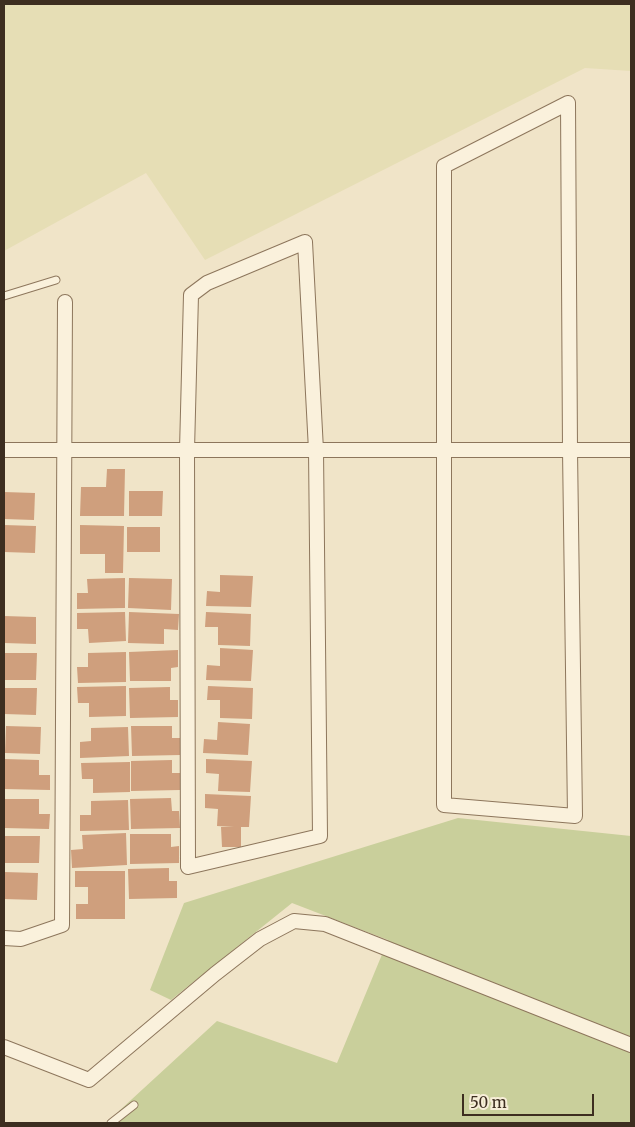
<!DOCTYPE html>
<style>
body{margin:0}
#map{position:relative;width:635px;height:1127px;overflow:hidden;background:#f0e4c8;font-family:Merriweather,serif}
canvas{display:block}
.frame{position:absolute;inset:0;border:5px solid #3d2e20;pointer-events:none}
.scale{position:absolute;left:462px;top:1094px;width:132px;height:22px;box-sizing:border-box;border:2px solid #3d2e20;border-top:0;padding-left:6px;font-size:15px;line-height:18px;white-space:nowrap;color:#3d2e20;-webkit-text-stroke:4px #f7eed8;paint-order:stroke}
</style>
<div id="map">
<canvas width="635" height="1127"></canvas>
<div class="frame"></div>
<div class="scale">50 m</div>
</div>
<script>
const ctx = document.querySelector('canvas').getContext('2d');
ctx.lineJoin = 'round';
function fill(path, color) {
  ctx.fillStyle = color;
  ctx.fill(path, 'evenodd');
}
function shape(rows) {
  const path = new Path2D();
  for (const r of rows) {
    path.moveTo(r[0], r[1]);
    for (let i = 2; i < r.length; i += 2) path.lineTo(r[i], r[i + 1]);
  }
  return path;
}
function stroke(path, color, width, dash) {
  ctx.strokeStyle = color;
  ctx.lineWidth = width;
  ctx.lineCap = dash ? 'butt' : 'round';
  ctx.setLineDash(dash || []);
  ctx.stroke(path);
}
const farmland = shape([
 [4,4,631,4,631,71,585,68,205,260,146,173,4,251]
]);
const green = shape([
 [458,818,631,836,631,1123,120,1123,119,1111,217,1021,337,1063,388,940,292,903,171,1000,150,990,184,903]
]);
const building = shape([
 [107,469,125,469,124,516,80,516,81,487,106,487],
 [129,491,163,491,162,516,129,516],
 [4,492,35,493,34,520,4,519],
 [4,525,36,526,35,553,4,552],
 [80,525,124,526,123,573,105,573,105,554,80,554],
 [127,527,160,527,160,552,127,552],
 [220,575,253,576,251,607,206,606,207,591,220,592],
 [125,578,125,608,77,609,77,593,88,593,87,579],
 [129,578,172,579,171,610,128,608],
 [125,612,126,641,89,643,88,629,77,629,77,613],
 [129,612,179,614,178,630,164,629,164,644,128,643],
 [206,612,251,614,250,646,218,645,218,627,205,627],
 [4,616,36,617,36,644,4,643],
 [220,648,253,650,251,681,206,680,207,665,220,666],
 [178,650,178,667,171,668,171,681,130,681,129,652],
 [126,652,126,682,78,683,77,667,88,667,88,653],
 [4,653,37,653,36,680,4,680],
 [126,686,126,716,89,717,89,703,78,703,77,687],
 [208,686,253,688,252,719,220,718,220,700,207,700],
 [170,687,170,700,178,700,178,717,130,718,129,688],
 [4,688,37,688,36,715,4,714],
 [218,722,250,724,248,755,203,753,204,739,217,740],
 [6,726,41,727,40,754,5,753],
 [131,726,172,726,172,738,180,738,180,755,132,756],
 [128,727,129,756,80,758,80,742,91,741,91,728],
 [4,759,39,760,39,775,50,775,50,790,4,789],
 [206,759,252,761,250,792,218,791,219,774,206,773],
 [172,760,172,773,180,773,180,790,131,791,131,761],
 [130,762,130,792,93,793,93,779,82,779,81,763],
 [205,794,251,796,249,827,241,827,241,847,222,847,221,827,234,827,217,826,218,809,205,808],
 [171,798,172,811,179,811,180,828,131,829,130,799],
 [4,799,39,799,39,814,50,814,49,829,4,828],
 [128,800,129,830,80,831,80,815,91,815,91,801],
 [126,833,127,865,72,868,71,850,83,849,82,835],
 [130,834,171,834,171,847,179,846,179,863,130,864],
 [5,836,40,836,39,863,4,863],
 [169,868,169,881,177,881,177,898,129,899,128,869],
 [75,871,125,871,125,919,76,919,76,904,88,904,88,887,75,887],
 [4,872,38,873,37,900,4,899]
]);
const lane = shape([
 [4,296,56,280],
 [111,1123,134,1105]
]);
const street = shape([
 [568,103,570,450,575,816,444,805,444,166,568,103],
 [305,242,316,450,320,836,188,867,187,450,191,295,207,283,305,242],
 [4,450,631,450],
 [4,938,21,939,62,925,65,302],
 [4,1047,89,1080,215,974,260,939,294,921,325,924,631,1045]
]);
fill(farmland, '#e6deb5');
fill(green, '#c9cf9b');
fill(building, '#cf9f7d');
stroke(lane, '#8d765c', 9);
stroke(street, '#8d765c', 16);
stroke(lane, '#faf1dc', 7);
stroke(street, '#faf1dc', 14);
</script>
